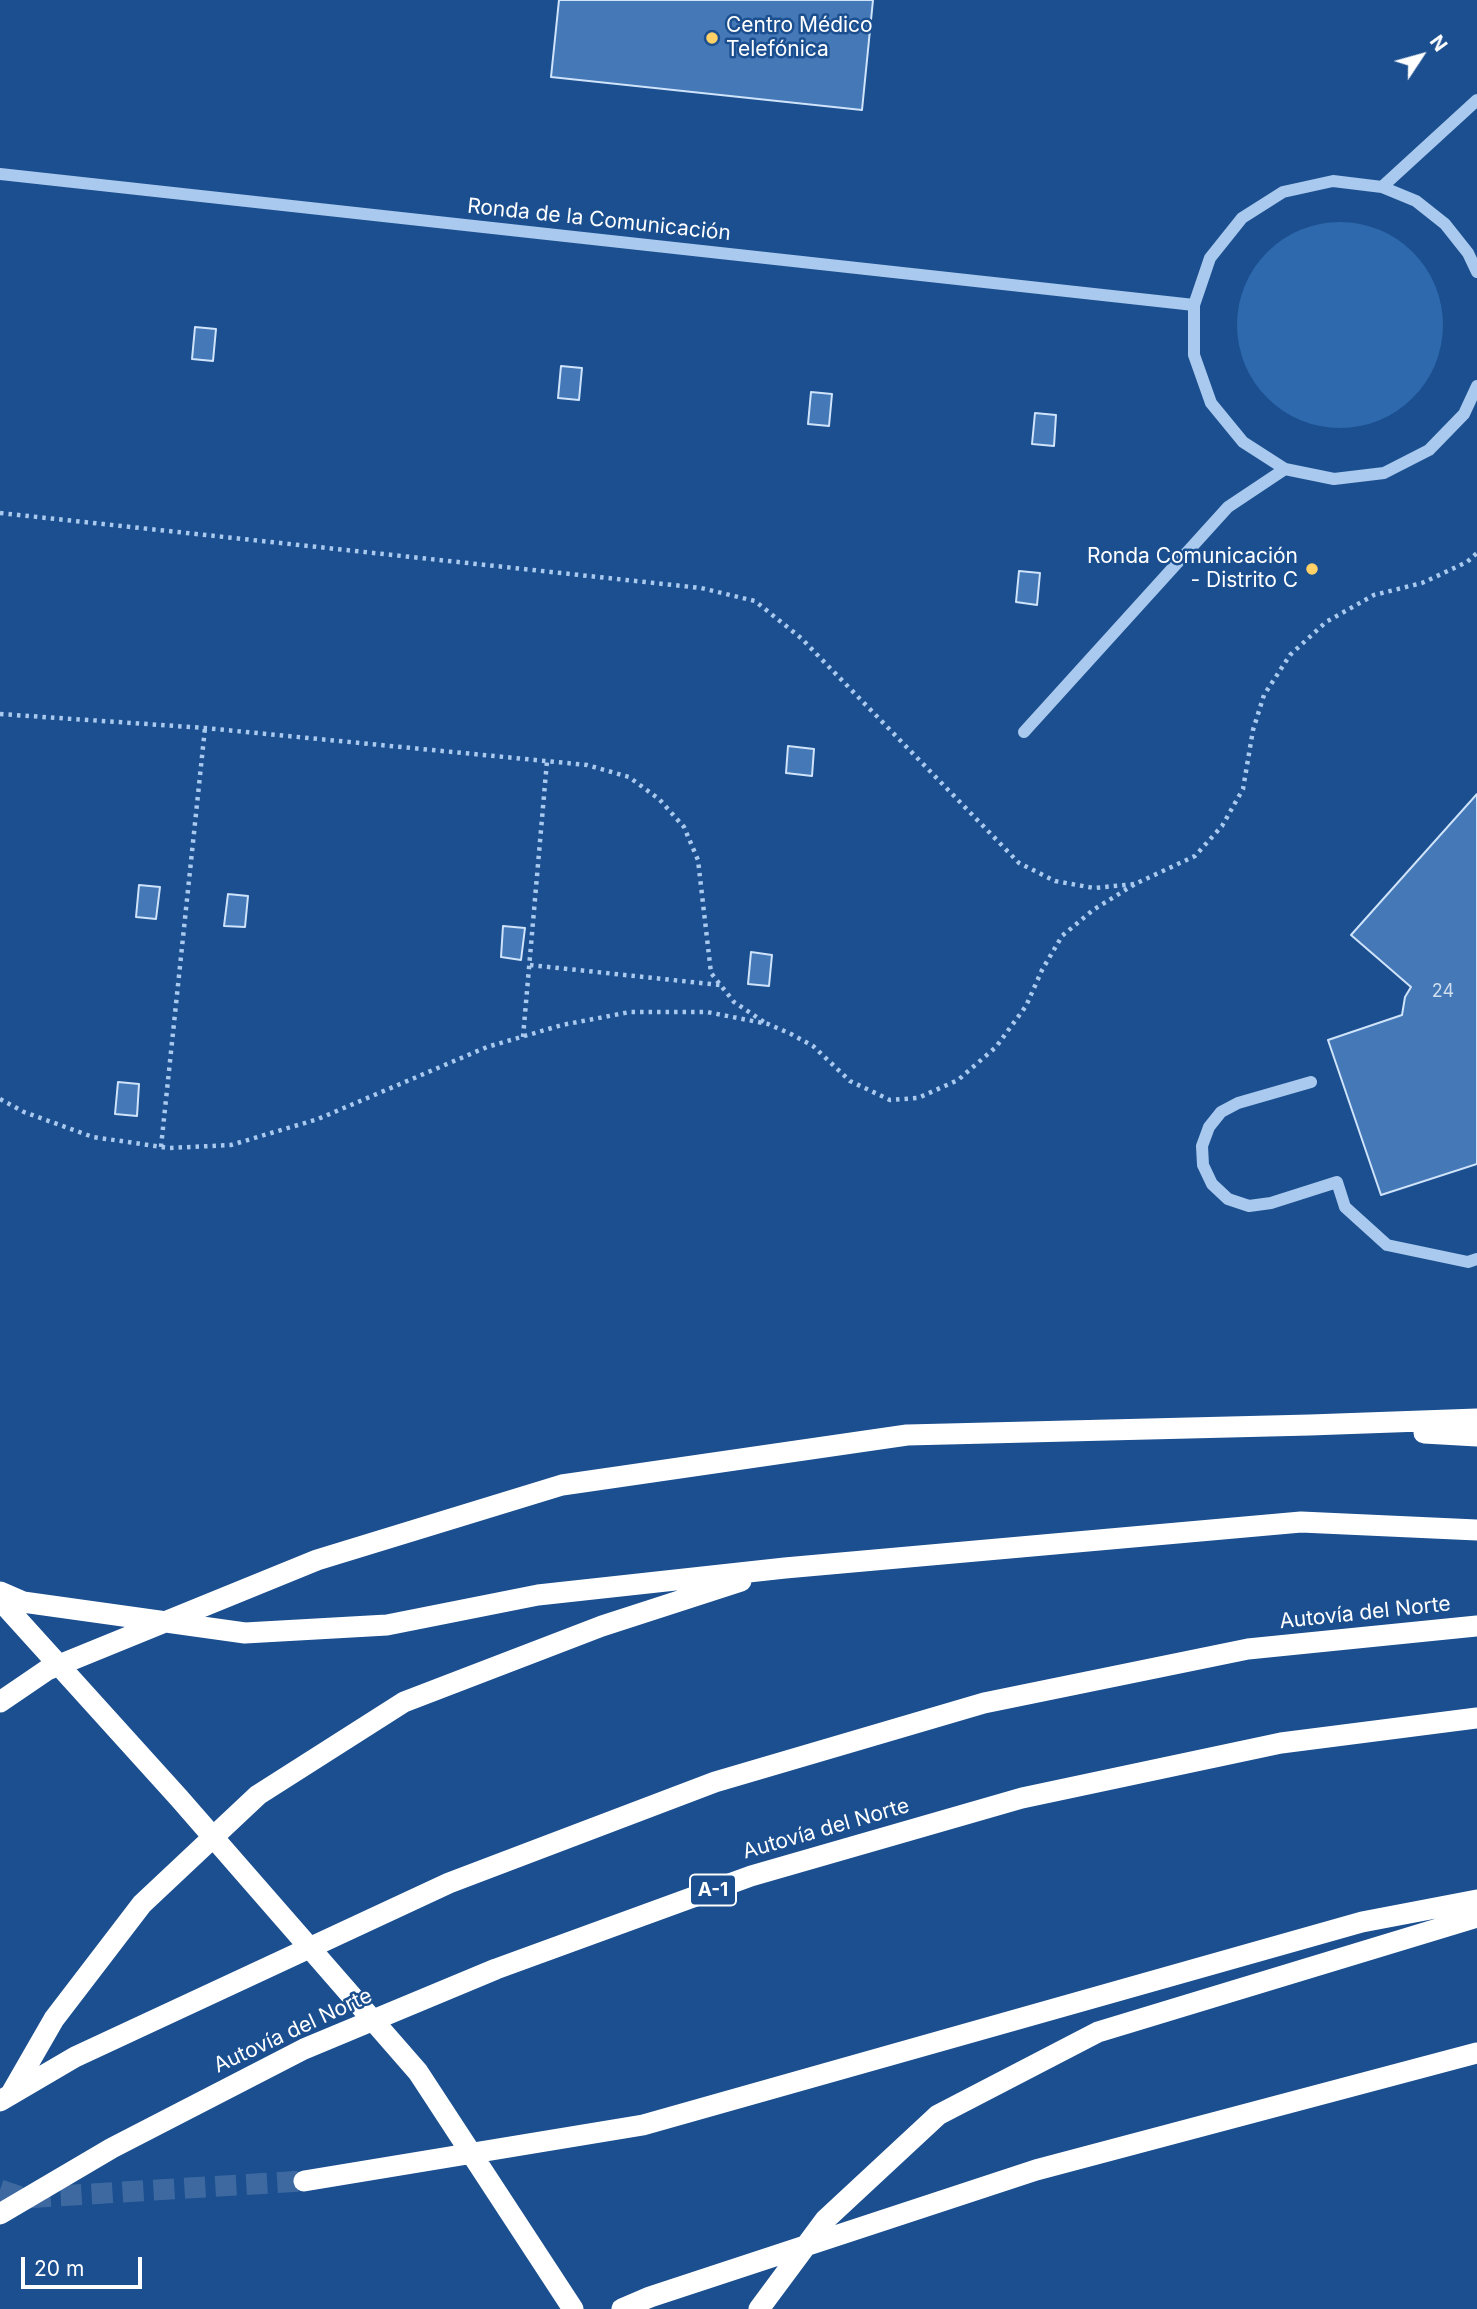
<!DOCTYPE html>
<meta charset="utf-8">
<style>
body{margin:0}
#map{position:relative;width:1477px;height:2309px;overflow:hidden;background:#1b4f8f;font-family:Inter,sans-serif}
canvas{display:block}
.north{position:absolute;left:1386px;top:21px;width:70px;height:70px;-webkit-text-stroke:5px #1b4f8f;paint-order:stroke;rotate:54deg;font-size:19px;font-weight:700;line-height:28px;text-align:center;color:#fff}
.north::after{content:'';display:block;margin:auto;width:24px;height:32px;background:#fff;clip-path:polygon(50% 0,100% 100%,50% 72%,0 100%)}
.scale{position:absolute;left:21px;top:2257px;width:121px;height:32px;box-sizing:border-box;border:4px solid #fff;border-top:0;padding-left:9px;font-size:21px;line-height:24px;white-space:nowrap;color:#fff;-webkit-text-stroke:5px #1b4f8f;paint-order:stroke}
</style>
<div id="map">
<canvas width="1477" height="2309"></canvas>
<div class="north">N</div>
<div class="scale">20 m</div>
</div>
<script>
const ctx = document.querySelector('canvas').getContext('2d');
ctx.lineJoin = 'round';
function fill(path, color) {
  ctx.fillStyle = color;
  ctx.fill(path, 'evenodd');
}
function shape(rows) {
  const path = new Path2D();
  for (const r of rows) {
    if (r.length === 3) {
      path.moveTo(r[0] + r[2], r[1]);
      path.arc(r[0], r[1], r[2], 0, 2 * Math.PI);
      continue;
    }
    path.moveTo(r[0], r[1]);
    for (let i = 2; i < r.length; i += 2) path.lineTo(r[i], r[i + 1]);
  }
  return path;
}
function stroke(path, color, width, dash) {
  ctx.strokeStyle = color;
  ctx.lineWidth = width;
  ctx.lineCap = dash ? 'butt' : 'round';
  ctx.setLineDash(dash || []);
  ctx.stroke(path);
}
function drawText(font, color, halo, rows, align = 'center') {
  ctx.font = font + ' Inter,sans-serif';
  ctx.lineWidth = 5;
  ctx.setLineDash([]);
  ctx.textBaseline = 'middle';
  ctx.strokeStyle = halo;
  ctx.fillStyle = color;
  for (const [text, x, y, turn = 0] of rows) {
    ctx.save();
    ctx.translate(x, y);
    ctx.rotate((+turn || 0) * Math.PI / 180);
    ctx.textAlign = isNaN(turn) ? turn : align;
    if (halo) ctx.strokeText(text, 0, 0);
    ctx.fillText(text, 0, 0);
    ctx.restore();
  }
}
const green = shape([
 [1340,325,103]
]);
const building = shape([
 [559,0,873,0,862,110,551,77,559,0],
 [195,327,216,329,213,361,192,359,195,327],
 [561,366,582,368,579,400,558,398,561,366],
 [811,392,832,394,829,426,808,424,811,392],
 [1035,413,1056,415,1054,446,1032,444,1035,413],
 [1019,571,1040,573,1037,605,1016,602,1019,571],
 [788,746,814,749,812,776,786,773,788,746],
 [1477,794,1477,1164,1381,1195,1328,1040,1402,1015,1405,997,1411,987,1351,935,1477,794],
 [139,885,160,887,156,919,136,917,139,885],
 [228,894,248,896,245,927,224,926,228,894],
 [503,926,525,928,521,960,501,957,503,926],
 [751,952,772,955,769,986,748,984,751,952],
 [118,1082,139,1084,137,1116,115,1114,118,1082]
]);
const highwayTunnel = shape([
 [0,2190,24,2198,304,2181]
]);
const path = shape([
 [0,513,701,588,755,601,801,638,1019,863,1055,881,1094,888,1135,884,1195,856,1222,826,1243,789,1253,730,1264,695,1290,655,1326,622,1374,595,1422,583,1467,562,1477,553],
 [0,714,205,728,587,765,629,777,659,799,684,827,698,860,711,973,734,1002,764,1022],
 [530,965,720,985],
 [523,1037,547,761],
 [0,1099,24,1112,93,1137,169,1148,231,1145,318,1119,487,1047,562,1025,630,1012,707,1012,768,1024,791,1034,813,1046,850,1081,890,1100,918,1098,958,1080,996,1047,1026,1006,1042,970,1062,936,1093,910,1135,884],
 [161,1147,205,728]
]);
const minor = shape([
 [0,174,1194,305],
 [1382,187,1477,100],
 [1477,272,1468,253,1445,224,1416,201,1382,187,1333,181,1283,192,1242,218,1210,258,1194,305,1194,355,1211,403,1243,442,1285,469,1334,479,1384,473,1429,450,1464,414,1477,386],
 [1024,732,1228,507,1285,469],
 [1311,1082,1238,1103,1221,1112,1209,1127,1202,1146,1203,1165,1212,1184,1228,1199,1249,1206,1271,1203,1337,1182,1345,1207,1387,1245,1468,1262,1477,1259]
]);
const highway = shape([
 [1424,1433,1477,1436],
 [0,1592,23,1602,245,1633,387,1625,538,1595,785,1568,1301,1522,1477,1530],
 [0,1600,179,1798,418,2072,573,2309],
 [0,1702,47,1670,317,1560,562,1485,907,1435,1310,1425,1477,1419],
 [12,2092,54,2019,142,1904,258,1795,404,1702,602,1626,741,1581],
 [0,2101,75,2057,449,1883,715,1782,984,1703,1248,1649,1477,1626],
 [304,2181,643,2125,1362,1922,1477,1900],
 [0,2214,112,2148,304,2049,496,1969,751,1876,1022,1798,1281,1743,1477,1718],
 [622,2309,650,2297,1036,2170,1477,2053],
 [759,2309,825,2220,938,2115,1098,2032,1477,1917]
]);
const markers = [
 [712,38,7,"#ffd166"],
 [1312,569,7,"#ffd166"]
];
const numberNames = [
 ["24",1443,992]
];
const shields = [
 [713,1890,46]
];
const shieldNames = [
 ["A-1",713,1890]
];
const poiNames = [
 ["Centro Médico",726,26],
 ["Telefónica",726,50],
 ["Ronda Comunicación",1298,557,"right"],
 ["- Distrito C",1298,581,"right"]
];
const streetNames = [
 ["Ronda de la Comunicación",599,220,6],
 ["Autovía del Norte",1365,1613,-6],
 ["Autovía del Norte",826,1829,-16],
 ["Autovía del Norte",293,2031,-25]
];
fill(green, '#2e69ad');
fill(building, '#4478b7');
stroke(building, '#cfe3fa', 2);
stroke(highwayTunnel, '#3d69a0', 21, [21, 10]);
stroke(path, '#a9c9ee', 4.5, [3.5, 5]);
stroke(minor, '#a9c9ee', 12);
stroke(highway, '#fff', 21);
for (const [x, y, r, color] of markers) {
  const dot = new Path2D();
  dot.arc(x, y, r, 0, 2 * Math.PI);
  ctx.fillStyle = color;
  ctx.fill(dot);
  stroke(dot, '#1b4f8f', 2.5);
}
drawText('18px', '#d0dded', null, numberNames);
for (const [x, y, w] of shields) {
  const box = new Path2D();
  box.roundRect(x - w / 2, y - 15.5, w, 31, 5);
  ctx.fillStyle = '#1b4f8f';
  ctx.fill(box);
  stroke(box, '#fff', 2);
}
drawText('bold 19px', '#fff', null, shieldNames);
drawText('21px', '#fff', '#1b4f8f', poiNames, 'left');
drawText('21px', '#fff', '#1b4f8f', streetNames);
</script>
